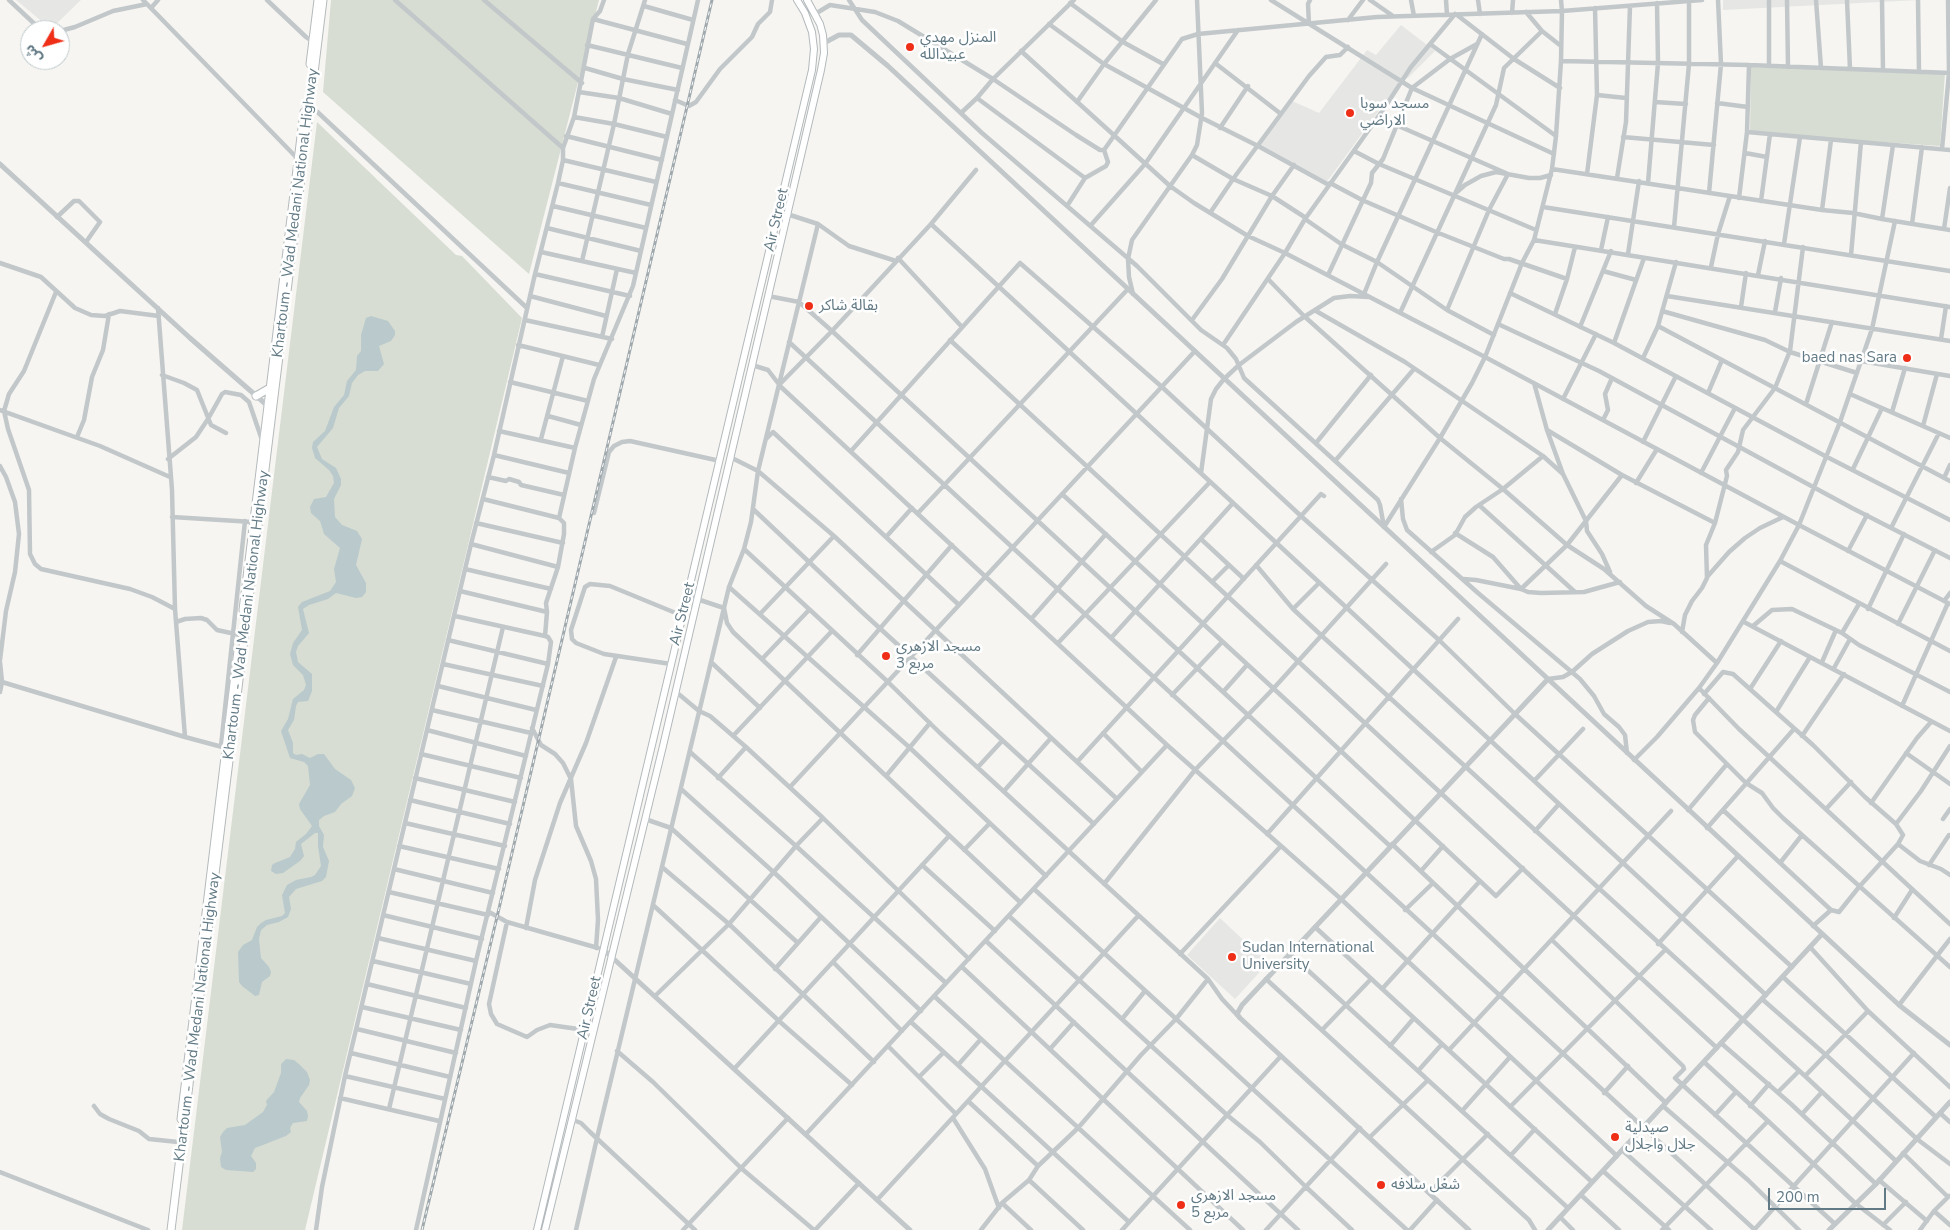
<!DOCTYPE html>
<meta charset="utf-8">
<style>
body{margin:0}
#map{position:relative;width:1950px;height:1230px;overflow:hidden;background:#f6f5f1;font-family:"Nunito Sans","Noto Sans Arabic",sans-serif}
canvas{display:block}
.north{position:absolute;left:20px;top:20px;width:50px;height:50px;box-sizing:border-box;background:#fff;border:1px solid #c0cace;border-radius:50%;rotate:232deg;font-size:14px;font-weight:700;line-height:20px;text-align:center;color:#627a85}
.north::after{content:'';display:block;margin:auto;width:18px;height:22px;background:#ef2e17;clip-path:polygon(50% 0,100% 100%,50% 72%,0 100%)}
.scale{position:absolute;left:1768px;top:1188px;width:118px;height:22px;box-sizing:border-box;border:2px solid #627a85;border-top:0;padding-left:6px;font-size:15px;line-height:18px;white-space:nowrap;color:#627a85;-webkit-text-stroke:4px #fff;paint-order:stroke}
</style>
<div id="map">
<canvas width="1950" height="1230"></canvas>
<div class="north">ش</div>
<div class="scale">200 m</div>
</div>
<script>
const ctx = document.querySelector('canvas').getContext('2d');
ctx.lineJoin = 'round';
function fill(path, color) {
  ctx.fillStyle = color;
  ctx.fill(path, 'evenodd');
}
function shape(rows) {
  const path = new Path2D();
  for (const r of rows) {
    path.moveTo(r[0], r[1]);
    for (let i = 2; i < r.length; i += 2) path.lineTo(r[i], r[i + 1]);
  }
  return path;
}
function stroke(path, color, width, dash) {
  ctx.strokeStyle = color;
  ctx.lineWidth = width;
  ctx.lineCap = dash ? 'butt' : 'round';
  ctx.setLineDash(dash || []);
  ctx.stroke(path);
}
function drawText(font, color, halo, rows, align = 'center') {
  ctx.font = font + ' "Nunito Sans","Noto Sans Arabic",sans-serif';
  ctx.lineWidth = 5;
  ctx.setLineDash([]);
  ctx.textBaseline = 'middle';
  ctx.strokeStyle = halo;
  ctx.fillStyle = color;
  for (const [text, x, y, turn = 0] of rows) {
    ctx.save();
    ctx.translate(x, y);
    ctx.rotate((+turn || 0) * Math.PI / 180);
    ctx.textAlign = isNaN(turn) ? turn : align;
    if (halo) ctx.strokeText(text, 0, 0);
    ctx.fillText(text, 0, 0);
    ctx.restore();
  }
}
const built = shape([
 [16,0,81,0,51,29],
 [1723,0,1919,0,1723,10],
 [1401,25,1435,51,1408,78,1402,79,1326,183,1258,146,1290,100,1319,113,1367,50,1376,55],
 [1220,918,1268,963,1235,999,1187,955]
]);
const green = shape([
 [331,0,599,0,529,274,323,92],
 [1751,67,1945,73,1940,146,1750,133],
 [317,122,456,255,462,256,522,318,305,1230,182,1230]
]);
const water = shape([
 [371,316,388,321,395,331,395,335,391,341,379,346,384,364,378,371,365,371,358,375,352,383,349,396,339,408,333,428,317,447,322,459,336,468,341,479,341,485,334,499,335,517,342,525,357,531,362,539,356,565,366,583,366,592,362,597,356,598,336,593,328,599,309,605,303,609,309,633,298,646,296,652,298,662,312,674,312,691,308,701,298,702,296,706,294,720,288,730,293,743,293,753,296,755,302,754,310,758,318,754,324,754,335,769,351,780,355,788,352,796,341,804,335,812,324,816,319,820,319,826,324,835,323,847,329,861,326,877,322,881,296,889,289,897,291,909,288,917,279,922,267,925,261,930,259,939,261,958,269,967,271,972,270,976,262,982,259,995,255,996,242,986,239,982,238,952,243,945,252,940,257,927,261,923,266,920,282,916,285,913,282,895,287,885,296,880,311,877,315,875,321,866,318,846,318,833,315,833,301,844,304,856,300,861,283,873,276,874,271,871,272,865,275,863,290,857,295,849,296,842,306,834,312,826,300,809,299,804,310,785,308,766,304,762,290,758,281,731,288,719,293,699,304,690,306,685,303,675,293,665,290,654,293,643,302,630,298,607,302,602,330,591,336,582,334,569,340,548,324,534,320,521,311,513,310,507,314,499,326,497,334,483,333,476,329,470,315,458,312,448,313,442,325,431,334,407,344,395,347,381,356,370,357,356,361,351,361,335,366,318],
 [286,1059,294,1060,300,1065,307,1072,310,1080,309,1085,300,1098,299,1102,307,1111,308,1116,307,1121,293,1123,290,1128,291,1132,286,1136,255,1148,251,1156,256,1163,256,1169,253,1172,226,1170,221,1167,220,1158,222,1152,220,1137,223,1132,227,1128,245,1125,263,1112,267,1105,266,1101,274,1092,281,1073,281,1064]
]);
const minor = shape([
 [9,0,41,30],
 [143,0,297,158],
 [267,0,306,37,313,42],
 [395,0,563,148],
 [484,0,582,83],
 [849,0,862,20,982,133,1137,266,1201,330,1227,348,1236,359,1244,378,1378,500,1380,505,1384,527],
 [1271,0,1412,88,1554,154],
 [1370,0,1393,16],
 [1411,0,1414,16],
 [1446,0,1447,15],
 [1478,0,1480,14],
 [1787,0,1788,67],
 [1816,0,1821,68],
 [1847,0,1850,69],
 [1882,0,1883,70],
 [1918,0,1919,72],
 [1070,3,1123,42,1163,64],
 [644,6,693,20],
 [151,8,158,0],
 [1526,12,1542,31,1561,46],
 [1512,13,1513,0],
 [815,14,830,5,875,12,898,21,993,79,1074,0],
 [1457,15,1514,59,1560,88],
 [593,19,687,44],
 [1348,20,1363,0],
 [1049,24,1104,64,1202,118,1258,146,1329,185],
 [1309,24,1308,4,1310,0],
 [60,31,75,27,113,11,147,4],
 [1430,44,1556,136],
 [587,45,682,68],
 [1021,51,1170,186,1194,203,1248,236,1285,253,1485,357,1799,525,1950,604],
 [1561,61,1749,65,1950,73],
 [1215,63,1281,114],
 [1769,66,1769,0],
 [585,68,623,79,678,90],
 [579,92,619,98,672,114],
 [1597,95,1626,98],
 [977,98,1085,178],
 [675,100,689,106,696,102,720,69,752,37,758,24,770,12,772,0],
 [1077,102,1104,64,1156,0],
 [1655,102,1686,104],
 [1717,103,1748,107],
 [310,105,527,308],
 [961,113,977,98,993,79,1076,135,1100,150,1104,150,1182,39,1198,34,1377,17,1562,11,1702,0],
 [574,117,614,124,667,137],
 [1378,117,1508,174,1489,210,1447,310],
 [1220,128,1248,86],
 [1747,132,1950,150],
 [566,136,662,160],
 [1623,137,1714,145],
 [1942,149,1949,73,1948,0],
 [1354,151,1379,164,1536,230],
 [1745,153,1767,157],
 [1192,155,1233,179,1272,196,1306,218],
 [563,160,656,182],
 [1552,169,1822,210,1853,213,1882,219,1950,230],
 [1587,174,1597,95,1595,8],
 [1617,178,1626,122,1630,6],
 [558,183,651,205],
 [1330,183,1362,200,1436,232,1504,259,1509,259,1567,279],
 [1648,183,1658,63,1657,3],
 [1457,192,1465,185,1481,176,1496,172,1529,178,1540,178,1551,175],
 [1709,193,1721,64,1718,0],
 [1739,198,1747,132,1749,65],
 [1761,201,1770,134],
 [553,206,646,228],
 [1067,206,1085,178,1106,166,1108,162,1104,150],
 [1543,207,1950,271],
 [1822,210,1831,140],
 [1210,213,1233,179,1309,76,1326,57,1340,55,1348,47],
 [787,214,818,224,849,246,896,261],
 [57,217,74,201,79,201,100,222,86,242],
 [1305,219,1341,244,1377,262,1447,310,1494,335],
 [1882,219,1893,145],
 [931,224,1766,995],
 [1912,224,1922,147],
 [1091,225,1145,164,1238,30],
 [1674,227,1689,64,1689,1],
 [547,228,641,251],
 [1944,229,1950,188],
 [1534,240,1950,307],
 [1784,244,1800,137],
 [1601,250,1608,217],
 [541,252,636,273],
 [1628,254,1639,181],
 [1851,255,1861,142],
 [898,258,962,327],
 [582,261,614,124,628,54,645,0],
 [0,263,41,277,75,308,91,315,105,316,120,311,159,316],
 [1711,267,1718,234,1730,196],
 [1603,271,1636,280],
 [535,274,630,296],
 [1328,275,1371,183,1372,173,1383,159,1412,88,1450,59,1477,44],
 [1758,275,1765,241],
 [1268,279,1304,316,1440,438,1503,489,1567,545,1604,569,1646,606,1674,624,1717,663],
 [56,292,24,371,9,394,4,411,8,429,29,490,30,554,35,564,41,569,130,589,152,597,175,609],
 [1510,293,1614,343,1827,457,1950,520],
 [1133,294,1129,277,1128,259,1132,240,1192,155,1197,145,1202,113,1197,0],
 [1364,294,1377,262,1482,34],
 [530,296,606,316],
 [768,296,799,302,832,331,1390,846],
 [1667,296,1950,341],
 [1741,307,1746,273],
 [158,308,172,490,175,609,185,737],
 [1316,311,1405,362,1543,456,1563,474],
 [1662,311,1765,340,1790,352,1857,373],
 [1775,312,1781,278],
 [1400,313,1496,105,1504,68,1542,31],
 [1555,314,1567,279,1575,247],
 [525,320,612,339],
 [1192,320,1222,279,1272,196,1294,165],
 [1498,324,1599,371,1852,508,1950,558],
 [1658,326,1950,481],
 [1580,327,1611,251],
 [602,337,617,269],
 [1941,339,1946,306],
 [950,340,1717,1048],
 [789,342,1755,1230],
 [1614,343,1644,258],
 [518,345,599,365],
 [1223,345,1285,253,1305,219,1383,110,1411,67,1455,14],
 [1643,358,1658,326,1676,262],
 [1861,361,1950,376],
 [752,365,768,370,781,387,1167,745,1341,899,1617,1156],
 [162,375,184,383,197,390,211,425,226,433],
 [510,382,588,401],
 [1534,383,1547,430,1563,474,1586,521,1587,531,1602,554,1610,572],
 [779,385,832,331,931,224,976,170],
 [1708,393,1722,360],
 [1850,394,1950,438],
 [1563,399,1596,334],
 [1806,404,1832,322],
 [0,410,100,446,170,477],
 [1892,412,1905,368],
 [548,416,581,425],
 [1603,420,1608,410,1605,394,1612,378],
 [1923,426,1937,374],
 [1547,430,1622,475,1715,523],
 [499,431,575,448],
 [77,437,84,420,92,377,103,350,109,314],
 [541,439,563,356],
 [766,439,773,432,959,605],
 [1643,442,1676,376],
 [1316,443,1371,375],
 [851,451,1020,263,1162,387,1301,516,1439,640,1515,714,1792,967],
 [494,455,569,473],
 [730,457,758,471,834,536,1117,799],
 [168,459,196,437,208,419,222,394,225,392,241,395,249,402,263,443],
 [1335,461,1414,369],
 [0,466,6,477,15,502,19,534,15,572,6,611,0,660],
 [1853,469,1882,408],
 [1201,473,1211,399,1216,389,1224,379,1239,365,1296,322,1334,298,1350,296,1369,297],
 [1701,473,1735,408],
 [488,477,506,481,509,479,519,482,521,485,564,495],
 [1944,478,1950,465],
 [1636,483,1657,449],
 [1062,494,1298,711,1496,896,1523,868],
 [483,499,559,518,564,523,564,534,558,567,546,603,547,612,545,636],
 [1401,499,1403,519,1407,530,1478,593,1580,679,1594,696,1604,714,1619,727,1625,735,1627,753],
 [1479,505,1575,592],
 [753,509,862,612,1094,824],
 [594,513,609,452,614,446,622,442,630,441,720,461],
 [918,513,1128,289],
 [172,517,253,522],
 [559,518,575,448,594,379,633,286,698,0],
 [476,523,563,543],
 [1384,527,1440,438,1472,383,1485,357,1522,263,1534,240,1552,169,1556,136,1561,61,1562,11,1561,0],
 [1891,528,1939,433],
 [1455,533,1493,557,1521,589,1567,545,1622,475],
 [886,537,912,508],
 [1201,539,1244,579],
 [471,544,558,567],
 [744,549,888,682,940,733,1208,979,1222,999,1239,1017],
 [1848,551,1867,515],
 [1431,552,1455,535,1465,517,1476,507,1503,489,1543,456],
 [1780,561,1950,651],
 [1256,565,1293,609,1322,636,1805,1076,1896,1161],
 [465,569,551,589],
 [1707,577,1729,552,1745,538,1760,528,1783,517],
 [1463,579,1476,580,1521,589,1528,592,1541,593,1584,592,1620,582],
 [1212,582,1229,565],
 [729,587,909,747,1046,876],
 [460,591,547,612],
 [688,596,724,608,727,623,733,632,1020,902],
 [1944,601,1950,593],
 [1293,609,1319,583],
 [1868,609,1904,534],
 [760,614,834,536],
 [1032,618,1106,534],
 [176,622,185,619,201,618,207,620,217,630,240,635],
 [1744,622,1950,731],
 [1898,624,1935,550],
 [1753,626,1772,610,1792,609,1842,633,1859,645,1950,692],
 [1682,632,1685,615,1692,601,1702,588,1707,578,1706,545,1715,523,1727,476,1726,470,1738,452,1743,430,1775,388,1790,351,1803,247],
 [1842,633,1859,604],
 [1111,638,1233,503],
 [448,640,548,664],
 [1058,643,1210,482],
 [857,655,952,545],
 [762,659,809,610],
 [0,662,2,682,0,692],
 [1822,662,1836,630],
 [712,663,760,708],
 [443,664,543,686],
 [671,664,604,654,576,643,572,639,571,630,585,587,590,584,610,586,683,616],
 [1834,668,1850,639],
 [1548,679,1563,677,1572,672,1592,654,1628,631,1648,622,1661,621,1670,623],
 [2,682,185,737,226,748],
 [438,686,536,710],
 [1699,688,1739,729,1950,924],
 [1750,689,1781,641],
 [675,691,699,711,710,716,746,747,823,818,969,959],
 [1223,692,1247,665],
 [1704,694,1723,672,1733,674,1813,745,1865,797,1896,824,1903,835,1898,844,1920,861,1941,869,1950,875],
 [1172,695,1222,642],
 [1709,698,1695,715,1693,720,1695,732,1746,783,1762,793,1773,808,1783,818,1950,967],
 [1902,706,1948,603],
 [432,710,531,733],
 [1776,712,1810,657],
 [532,728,541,745,555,754,563,763,571,779,576,826,591,861,596,879,598,920,596,948],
 [427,730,526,756],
 [1103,733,1142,772],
 [733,736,832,631],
 [1802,736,1844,674],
 [221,746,245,521],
 [690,752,796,846,946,983],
 [1906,753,1950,784],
 [421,754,521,778],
 [1634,760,1657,737,1699,688,1717,663,1780,561,1799,525,1840,422,1872,329,1895,221],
 [1077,762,1321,494,1324,496],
 [978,767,1002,741],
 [886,776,930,723],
 [415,778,515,802],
 [718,778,746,747],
 [1534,781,1583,729],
 [790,787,1195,351],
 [681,789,779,877,921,1011],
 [1004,791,1051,738],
 [410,800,510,824],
 [1871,803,1917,738,1931,722],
 [1826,809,1851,782],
 [1688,810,1727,764],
 [1723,810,1831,910,1839,912,1859,887,1898,844],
 [645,819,671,828,798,943],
 [1943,819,1950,809],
 [405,823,505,846],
 [1896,824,1921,791,1950,746],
 [1707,828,1794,729],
 [1535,831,1559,804],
 [1267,834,1458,619],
 [1392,844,1666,1103],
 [399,846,499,869],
 [964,850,990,823],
 [1780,863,1802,835],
 [922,865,995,931],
 [1929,865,1949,835],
 [662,867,729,924,874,1062],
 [394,869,493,893],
 [1421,871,1443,846],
 [1104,884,1195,770,1273,689,1386,564],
 [1034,889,1407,1230],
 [389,892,488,915],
 [653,905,779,1021,852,1085],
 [1405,910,1433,883],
 [489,912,507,922,598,948],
 [383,915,482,939],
 [1009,916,1227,1115,1260,1142,1306,1187,1352,1230],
 [1894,918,1912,890],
 [507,922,489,1004,491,1014,497,1024,527,1037,537,1030,550,1025,585,1030],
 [1813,926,1831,910],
 [1315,927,1592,1182],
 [526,928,535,880,560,803,586,743,616,657],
 [378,938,476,961],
 [1552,940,1683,1066,1684,1069,1675,1078,1835,1224],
 [986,941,1298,1230],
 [1658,944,1738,856],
 [1810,947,1868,1011,1950,1087],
 [1180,954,1281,846],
 [1290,954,1568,1208],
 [373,961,471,984],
 [833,962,902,1031],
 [962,967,1243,1230],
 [775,969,821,917],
 [1783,977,1936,1117],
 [1266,979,1529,1220,1535,1230],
 [367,984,466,1008],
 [1382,989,1480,881],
 [655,996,729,924,796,846,823,818],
 [934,996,1190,1230],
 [1762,999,1826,1055,1917,1139,1950,1164],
 [1899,1005,1950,939],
 [362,1007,461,1030],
 [1122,1019,1145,991],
 [911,1022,1129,1222],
 [357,1029,456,1053],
 [1322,1030,1371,979],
 [1721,1043,1791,1104,1876,1184],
 [888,1046,956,1114],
 [1390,1046,1414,1018],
 [1050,1049,1074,1022],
 [1449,1050,1671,811],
 [617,1051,653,1082,741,1168,814,1230],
 [351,1053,450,1077],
 [958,1065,981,1039],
 [735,1068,949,836],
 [1418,1071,1442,1044],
 [345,1076,445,1099],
 [1805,1076,1868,1011],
 [919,1077,944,1052],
 [1778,1092,1799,1071],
 [1604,1093,1628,1066],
 [340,1098,439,1121],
 [968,1101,1038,1166],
 [94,1106,100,1114,109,1119,139,1131,149,1139,178,1142],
 [1663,1106,1748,1180,1799,1230],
 [1750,1106,1769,1084],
 [1510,1107,1665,950],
 [389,1109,503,627],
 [1462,1111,1510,1057],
 [1940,1113,1950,1122],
 [1802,1114,1822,1092],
 [1715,1115,1735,1093],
 [953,1118,985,1169,999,1208],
 [573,1120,581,1123,590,1132,695,1230],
 [1768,1121,1855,1203,1890,1230],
 [806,1134,1167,745],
 [1370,1137,1428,1080],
 [1622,1150,1711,1230],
 [1903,1153,1948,1197],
 [1511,1155,1535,1129],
 [1603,1171,1669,1230],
 [0,1172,148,1230],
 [1029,1180,1083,1230],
 [1879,1180,1927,1221],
 [1429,1193,1488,1134],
 [1581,1195,1619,1230],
 [877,1200,1138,916],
 [1002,1203,1031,1230],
 [1934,1211,1950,1225],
 [1560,1217,1573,1230],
 [1883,1225,1906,1202],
 [316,1230,322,1187,345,1076,471,544,494,455,535,274,558,183,563,160,563,148,574,117,593,19,600,11,604,0],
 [416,1230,476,961,548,664,551,642,548,637,545,636,455,616],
 [576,1230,597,1138,729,587,744,549,751,522,758,471,818,224],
 [683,1230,788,1118],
 [815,1230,859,1183],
 [981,1230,1002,1203,1029,1180,1038,1166,1078,1128,1141,1055,1176,1019,1208,979],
 [1122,1230,1281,1056],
 [1266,1230,1360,1128],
 [1410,1230,1437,1200],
 [1662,1230,1768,1121,1704,1062],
 [1754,1230,1914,1053],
 [1920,1230,1934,1211,1949,1196]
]);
const tertiary = shape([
 [824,43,839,35,851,35,888,66,1899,1005,1950,1045],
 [0,164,190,338,269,407],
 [604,950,910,1230],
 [1469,1230,1240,1018,1237,1014,1242,1005,1548,679],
 [1548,1230,1822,934],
 [1829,1230,1876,1184,1950,1102]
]);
const primary = shape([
 [537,1230,812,70,814,49,812,32,805,13,797,0],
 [545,1230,663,746,821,70,824,53,823,35,820,24,807,0]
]);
const trunk = shape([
 [310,64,318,0],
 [256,396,270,388],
 [243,610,304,112],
 [181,1119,238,650],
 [171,1230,323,0]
]);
const rail = shape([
 [422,1230,497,917,712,0]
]);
const markers = [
 [910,47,5,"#ef2e17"],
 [1350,113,5,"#ef2e17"],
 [809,306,5,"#ef2e17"],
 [1907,358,5,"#ef2e17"],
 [886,656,5,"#ef2e17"],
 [1232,957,5,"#ef2e17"],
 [1615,1137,5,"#ef2e17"],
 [1381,1185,5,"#ef2e17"],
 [1181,1205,5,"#ef2e17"]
];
const poiNames = [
 ["المنزل مهدي",920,38],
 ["عبيدالله",920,55],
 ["مسجد سوبا",1360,104],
 ["الاراضي",1360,121],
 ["بقالة شاكر",819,306],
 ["baed nas Sara",1897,358,"right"],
 ["مسجد الازهري",896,647],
 ["مربع 3",896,664],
 ["Sudan International",1242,948],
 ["University",1242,965],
 ["صيدلية",1625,1128],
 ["جلال واجلال",1625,1145],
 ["شغل سلافه",1391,1185],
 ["مسجد الازهري",1191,1196],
 ["مربع 5",1191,1213]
];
const streetNames = [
 ["Khartoum - Wad Medani National Highway",296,213,-83],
 ["Air Street",777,220,-77],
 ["Air Street",683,614,-76],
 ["Khartoum - Wad Medani National Highway",247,615,-83],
 ["Air Street",590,1008,-77],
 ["Khartoum - Wad Medani National Highway",198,1017,-83]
];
fill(built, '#e6e7e5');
fill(green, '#d7ddd2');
fill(water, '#b9c9cc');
stroke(primary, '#b3b9bc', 8);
stroke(trunk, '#b4b9bb', 9);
stroke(minor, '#c2c7ca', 4.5);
stroke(tertiary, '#c2c7ca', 5);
stroke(primary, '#fff', 6);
stroke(trunk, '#fff', 7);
stroke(rail, '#a0a9ad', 3);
stroke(rail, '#fff', 1, [4]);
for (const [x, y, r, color] of markers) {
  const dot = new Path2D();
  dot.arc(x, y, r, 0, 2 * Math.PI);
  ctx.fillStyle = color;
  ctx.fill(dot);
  stroke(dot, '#fff', 2);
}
drawText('15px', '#627a85', '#fff', poiNames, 'left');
drawText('15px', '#627a85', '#fff', streetNames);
</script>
